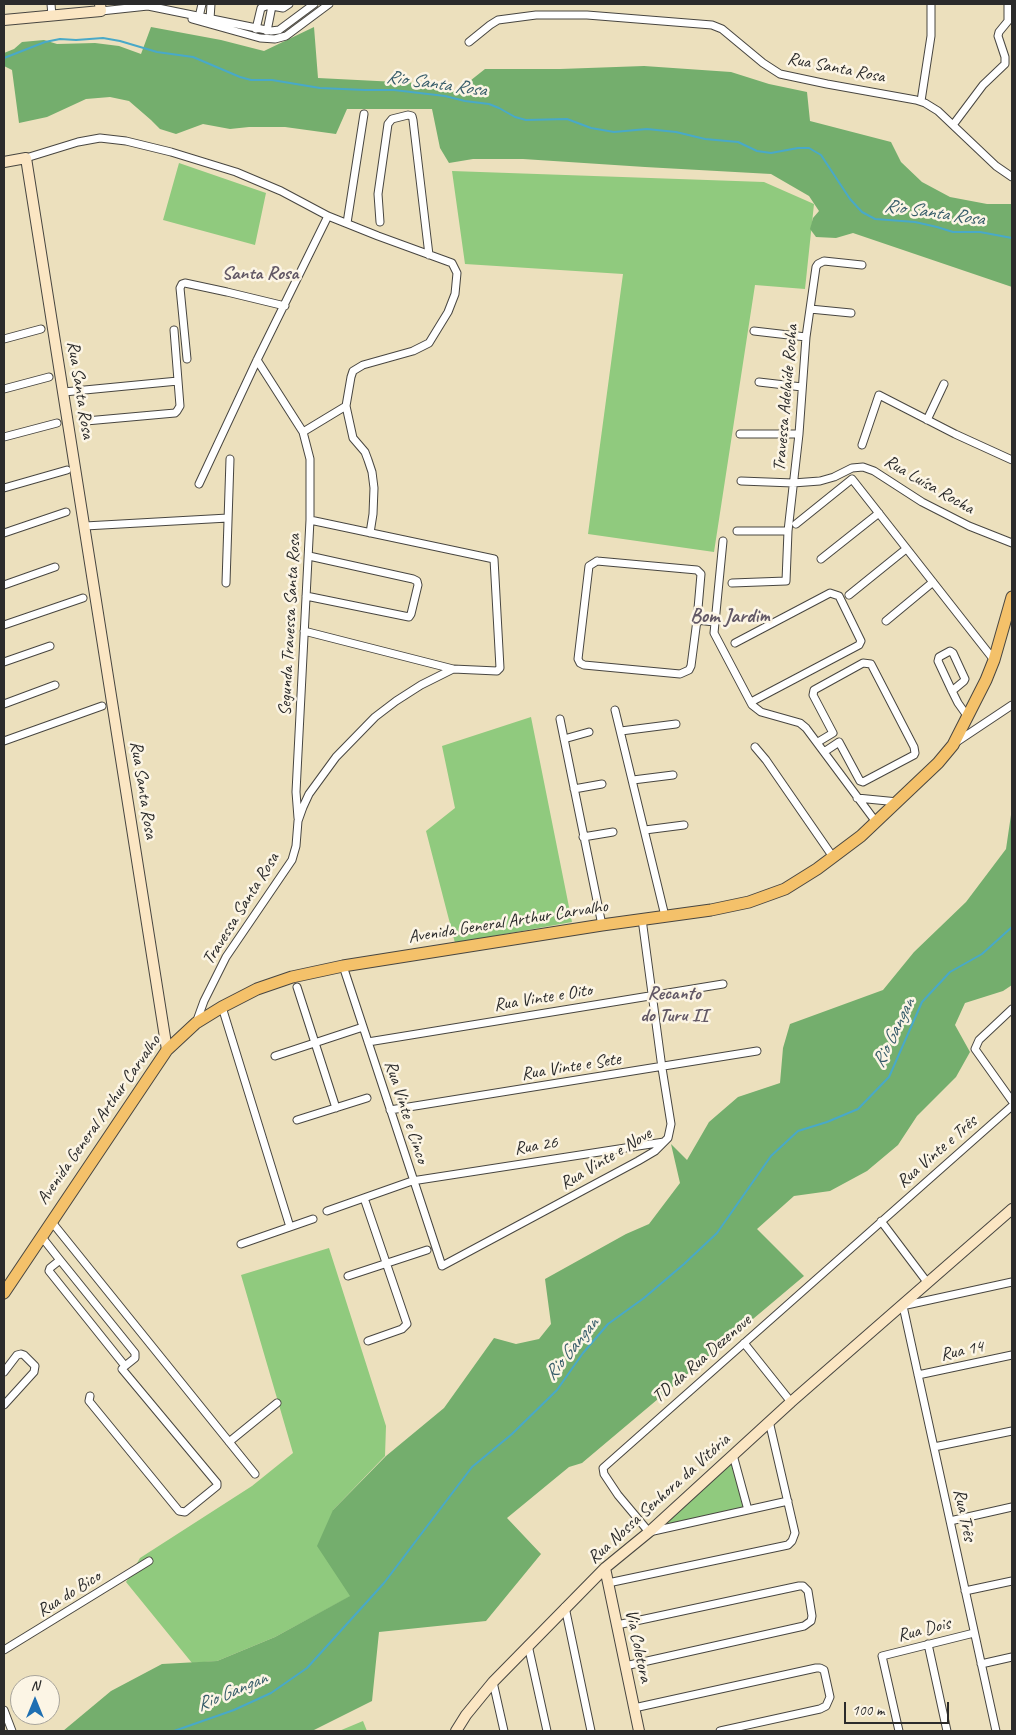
<!DOCTYPE html>
<meta charset="utf-8">
<style>
body{margin:0}
#map{position:relative;width:1016px;height:1735px;overflow:hidden;background:#ece0bd;font-family:Caveat,sans-serif}
canvas{display:block}
.frame{position:absolute;inset:0;border:5px solid #2b2b2b;pointer-events:none}
.north{position:absolute;left:10px;top:1675px;width:50px;height:50px;box-sizing:border-box;background:#fcf5e5;border:1px solid #a8a49b;border-radius:50%;rotate:0deg;font-size:14px;font-weight:700;line-height:20px;text-align:center;color:#2b2b2b}
.north::after{content:'';display:block;margin:auto;width:18px;height:22px;background:#1f6fb2;clip-path:polygon(50% 0,100% 100%,50% 72%,0 100%)}
.scale{position:absolute;left:844px;top:1702px;width:105px;height:22px;box-sizing:border-box;border:2px solid #2b2b2b;border-top:0;padding-left:6px;font-size:15px;line-height:18px;white-space:nowrap;color:#2b2b2b;-webkit-text-stroke:4px #fcf5e5;paint-order:stroke}
</style>
<div id="map">
<canvas width="1016" height="1735"></canvas>
<div class="frame"></div>
<div class="north">N</div>
<div class="scale">100 m</div>
</div>
<script>
const ctx = document.querySelector('canvas').getContext('2d');
ctx.lineJoin = 'round';
function fill(path, color) {
  ctx.fillStyle = color;
  ctx.fill(path, 'evenodd');
}
function shape(rows) {
  const path = new Path2D();
  for (const r of rows) {
    path.moveTo(r[0], r[1]);
    for (let i = 2; i < r.length; i += 2) path.lineTo(r[i], r[i + 1]);
  }
  return path;
}
function stroke(path, color, width, dash) {
  ctx.strokeStyle = color;
  ctx.lineWidth = width;
  ctx.lineCap = dash ? 'butt' : 'round';
  ctx.setLineDash(dash || []);
  ctx.stroke(path);
}
function drawText(font, color, halo, rows, align = 'center') {
  ctx.font = font + ' Caveat,sans-serif';
  ctx.lineWidth = 5;
  ctx.setLineDash([]);
  ctx.textBaseline = 'middle';
  ctx.strokeStyle = halo;
  ctx.fillStyle = color;
  for (const [text, x, y, turn = 0] of rows) {
    ctx.save();
    ctx.translate(x, y);
    ctx.rotate((+turn || 0) * Math.PI / 180);
    ctx.textAlign = isNaN(turn) ? turn : align;
    if (halo) ctx.strokeText(text, 0, 0);
    ctx.fillText(text, 0, 0);
    ctx.restore();
  }
}
const green = shape([
 [179,163,266,193,255,245,163,220],
 [452,171,764,182,814,204,805,289,755,285,714,552,588,534,623,274,465,264],
 [531,717,572,922,455,943,426,831,455,808,442,746],
 [329,1248,386,1426,385,1456,333,1510,351,1596,275,1637,217,1661,192,1663,126,1582,140,1558,252,1486,293,1453,241,1275],
 [732,1462,744,1508,661,1526],
 [363,1721,367,1731,339,1731]
]);
const forest = shape([
 [151,27,221,40,264,51,314,27,318,78,436,84,456,92,485,69,560,69,644,66,731,72,769,84,807,92,810,121,891,142,901,162,922,182,950,197,987,204,1012,204,1012,287,853,233,836,238,816,237,810,229,813,218,819,211,809,196,771,174,645,167,523,159,473,159,449,163,440,148,432,109,347,109,336,134,285,127,249,127,230,129,203,124,176,134,160,129,151,120,129,101,110,97,86,99,47,117,19,123,12,70,4,66,4,53,14,49,22,42,44,40,57,44,95,43,119,46,141,54],
 [1012,808,1012,985,1003,991,965,1003,955,1025,970,1052,956,1077,917,1116,898,1145,867,1171,830,1191,794,1196,757,1229,804,1276,582,1463,569,1467,507,1518,541,1554,486,1621,379,1632,372,1701,312,1731,63,1731,111,1691,162,1664,217,1661,275,1637,350,1596,317,1546,333,1510,386,1456,444,1408,494,1338,516,1344,539,1339,551,1324,545,1279,626,1234,649,1224,680,1183,671,1144,687,1160,709,1122,738,1097,780,1083,783,1048,790,1024,883,990,914,952,966,902,1006,849]
]);
const stream = shape([
 [4,58,45,42,60,39,76,40,103,38,120,41,157,52,193,57,240,77,251,80,272,80,320,88,365,90,394,90,445,96,465,101,489,104,499,108,515,117,526,120,567,119,591,128,614,132,647,129,676,132,705,139,738,142,757,151,771,153,798,148,809,148,821,155,850,199,862,212,875,219,915,222,937,227,953,232,980,232,1012,238],
 [174,1731,234,1710,271,1693,307,1668,384,1583,472,1467,512,1434,557,1390,583,1353,608,1324,644,1298,684,1264,717,1233,771,1156,798,1131,827,1122,858,1109,889,1077,922,1002,950,972,982,954,1012,927]
]);
const street = shape([
 [51,4,52,16],
 [272,6,283,8,289,4],
 [101,11,148,6,271,31,279,30,314,4],
 [199,17,202,4],
 [192,19,260,38,275,39,286,36,329,4],
 [210,19,211,4],
 [256,29,261,8,266,6,272,6,267,31],
 [469,42,490,25,498,20,536,15,587,15,712,25,722,29,763,63,780,74,827,84,916,100,925,103,938,111,996,166,1012,177],
 [921,101,931,36,931,4],
 [953,125,983,85,1005,64,1005,57,998,36,999,32,1008,21,1008,4],
 [26,158,78,142,100,138,126,141,171,152,236,172,281,191,328,216,378,236,452,263,457,273,455,294,448,312,429,343,413,351,363,365,353,371,351,377,346,406,353,438,365,452,368,460,372,472,374,488,373,514,370,533],
 [380,222,378,194,388,124,392,119,408,115,412,116,413,120,429,255],
 [347,223,364,114],
 [810,309,851,313],
 [754,331,806,337],
 [4,339,41,329],
 [187,359,180,288,182,284,185,283,227,292,285,306],
 [257,360,303,432,310,459,310,520,296,792,298,818],
 [759,382,802,387],
 [4,389,49,377],
 [64,392,178,381],
 [927,420,944,384],
 [86,421,175,413,177,411,180,406,174,330],
 [303,432,346,406],
 [740,434,799,434],
 [4,437,57,423],
 [862,445,879,395,955,434,1012,460],
 [741,481,793,483,820,481,834,477,852,468,863,467,874,471,922,502,969,526,1012,543],
 [199,484,257,360,328,216],
 [4,488,67,470],
 [796,524,852,479,994,660],
 [85,526,228,518],
 [737,531,788,531],
 [4,533,66,512],
 [723,541,714,633,752,705,761,712,800,723,806,728,876,822],
 [821,559,879,513],
 [597,561,697,570,701,574,697,620,691,666,689,670,680,674,584,665,580,663,578,659,589,566,597,561],
 [226,583,230,459],
 [732,583,786,581,788,531,799,434,806,337,816,267,818,264,824,261,862,265],
 [4,585,55,567],
 [849,595,906,549],
 [306,596,409,617,411,614,418,585,417,581,413,579,309,556],
 [697,620,714,622],
 [886,621,933,582],
 [4,625,83,598],
 [304,631,453,669],
 [735,643,830,593,839,596,861,641,859,645,751,702],
 [4,662,50,646],
 [952,691,964,681,965,679,953,653,950,651,939,657,938,661,952,691,958,703,968,717],
 [4,704,55,685],
 [615,710,665,916],
 [560,719,602,925],
 [621,731,676,724],
 [564,739,589,732],
 [4,741,102,706],
 [818,742,833,733,813,695,814,690,863,663,871,664,914,747,915,753,914,755,863,782,860,781,839,742,824,752],
 [955,743,1012,705],
 [755,747,766,760,833,857],
 [633,780,673,775],
 [574,789,602,784],
 [857,798,898,802],
 [645,830,684,825],
 [583,837,613,832],
 [343,966,442,1266,638,1161,655,1151,668,1138,671,1124,662,1068,642,919],
 [297,987,336,1108],
 [222,1007,290,1227],
 [1012,1009,979,1040,975,1049,1012,1101],
 [196,1023,204,1001,226,957,292,860,296,846,298,821,303,807,309,794,336,757,375,717,396,701,421,685,453,669,497,671,500,668,494,559,310,520],
 [368,1042,723,984],
 [275,1056,363,1027],
 [390,1110,757,1051],
 [297,1120,367,1098],
 [364,1198,407,1324,402,1329,368,1341],
 [327,1211,412,1181,664,1142],
 [51,1221,255,1474],
 [881,1221,927,1282],
 [41,1236,56,1255,60,1260,135,1353,135,1358,125,1366,49,1271,50,1268,60,1260],
 [241,1244,313,1219],
 [348,1276,427,1250],
 [902,1306,1012,1282],
 [903,1306,996,1731],
 [744,1343,791,1402],
 [4,1372,17,1355,21,1354,24,1355,35,1366,34,1372,4,1405],
 [918,1375,1012,1355],
 [90,1396,89,1401,179,1511,185,1512,217,1486,217,1483,122,1369],
 [229,1442,277,1403],
 [934,1447,1012,1431],
 [733,1455,748,1510],
 [788,1501,649,1532,618,1495,604,1474,603,1468,1012,1106],
 [950,1521,1012,1507],
 [608,1583,788,1545,792,1541,795,1533,769,1421],
 [965,1591,1012,1581],
 [565,1607,591,1731],
 [617,1625,799,1586,803,1586,808,1591,812,1616,811,1621,804,1626,625,1666],
 [928,1644,947,1731],
 [528,1645,547,1731],
 [4,1650,149,1561],
 [981,1664,1012,1657],
 [493,1682,504,1731],
 [634,1708,816,1668,820,1668,824,1670,830,1697,826,1706,820,1709,720,1731],
 [4,1710,12,1731],
 [899,1731,882,1656,974,1633]
]);
const secondary = shape([
 [4,20,101,11,100,4],
 [4,162,26,158,167,1050],
 [605,1568,639,1731],
 [456,1731,466,1715,493,1682,605,1568,649,1532,791,1402,1012,1209]
]);
const primary = shape([
 [4,1293,167,1050,196,1023,222,1007,257,989,292,977,343,966,602,925,711,910,749,902,785,889,817,869,861,836,938,763,953,745,986,680,994,660,1012,597]
]);
const streetNames = [
 ["Rua Santa Rosa",836,68,11],
 ["Rua Santa Rosa",80,390,81],
 ["Travessa Adelaíde Rocha",786,398,-85],
 ["Rua Luísa Rocha",929,485,30],
 ["Segunda Travessa Santa Rosa",290,625,-87],
 ["Rua Santa Rosa",143,790,81],
 ["Travessa Santa Rosa",241,909,-58],
 ["Avenida General Arthur Carvalho",508,922,-9],
 ["Rua Vinte e Oito",543,998,-9],
 ["Rua Vinte e Sete",571,1067,-9],
 ["Rua Vinte e Cinco",406,1112,72],
 ["Avenida General Arthur Carvalho",99,1120,-55],
 ["Rua 26",536,1146,-9],
 ["Rua Vinte e Três",937,1152,-41],
 ["Rua Vinte e Nove",606,1159,-31],
 ["Rua 14",962,1351,-12],
 ["TD da Rua Dezenove",702,1359,-41],
 ["Rua Nossa Senhora da Vitória",659,1499,-42],
 ["Rua Três",964,1515,78],
 ["Rua do Bico",69,1594,-32],
 ["Rua Dois",924,1630,-14],
 ["Via Coletora",638,1646,78]
];
const waterNames = [
 ["Rio Santa Rosa",436,84,8],
 ["Rio Santa Rosa",934,213,8],
 ["Rio Gangan",894,1033,-64],
 ["Rio Gangan",572,1349,-51],
 ["Rio Gangan",232,1692,-23]
];
const neighbourhoodNames = [
 ["Santa Rosa",260,274],
 ["Recanto",674,994],
 ["do Turu II",674,1016]
];
const quarterNames = [
 ["Bom Jardim",730,617]
];
fill(green, '#90ca7e');
fill(forest, '#74ae6d');
stroke(stream, '#49a9c8', 2);
stroke(street, '#484641', 9);
stroke(secondary, '#484641', 12);
stroke(primary, '#484641', 13);
stroke(street, '#fff', 7);
stroke(secondary, '#fbe6c3', 10);
stroke(primary, '#f4c16a', 11);
drawText('18px', '#2b2b2b', '#fcf5e5', streetNames);
drawText('italic 19px', '#375d6a', '#fcf5e5', waterNames);
drawText('bold 19px', '#635966', '#fcf5e5', neighbourhoodNames);
drawText('bold 20px', '#635966', '#fcf5e5', quarterNames);
</script>
